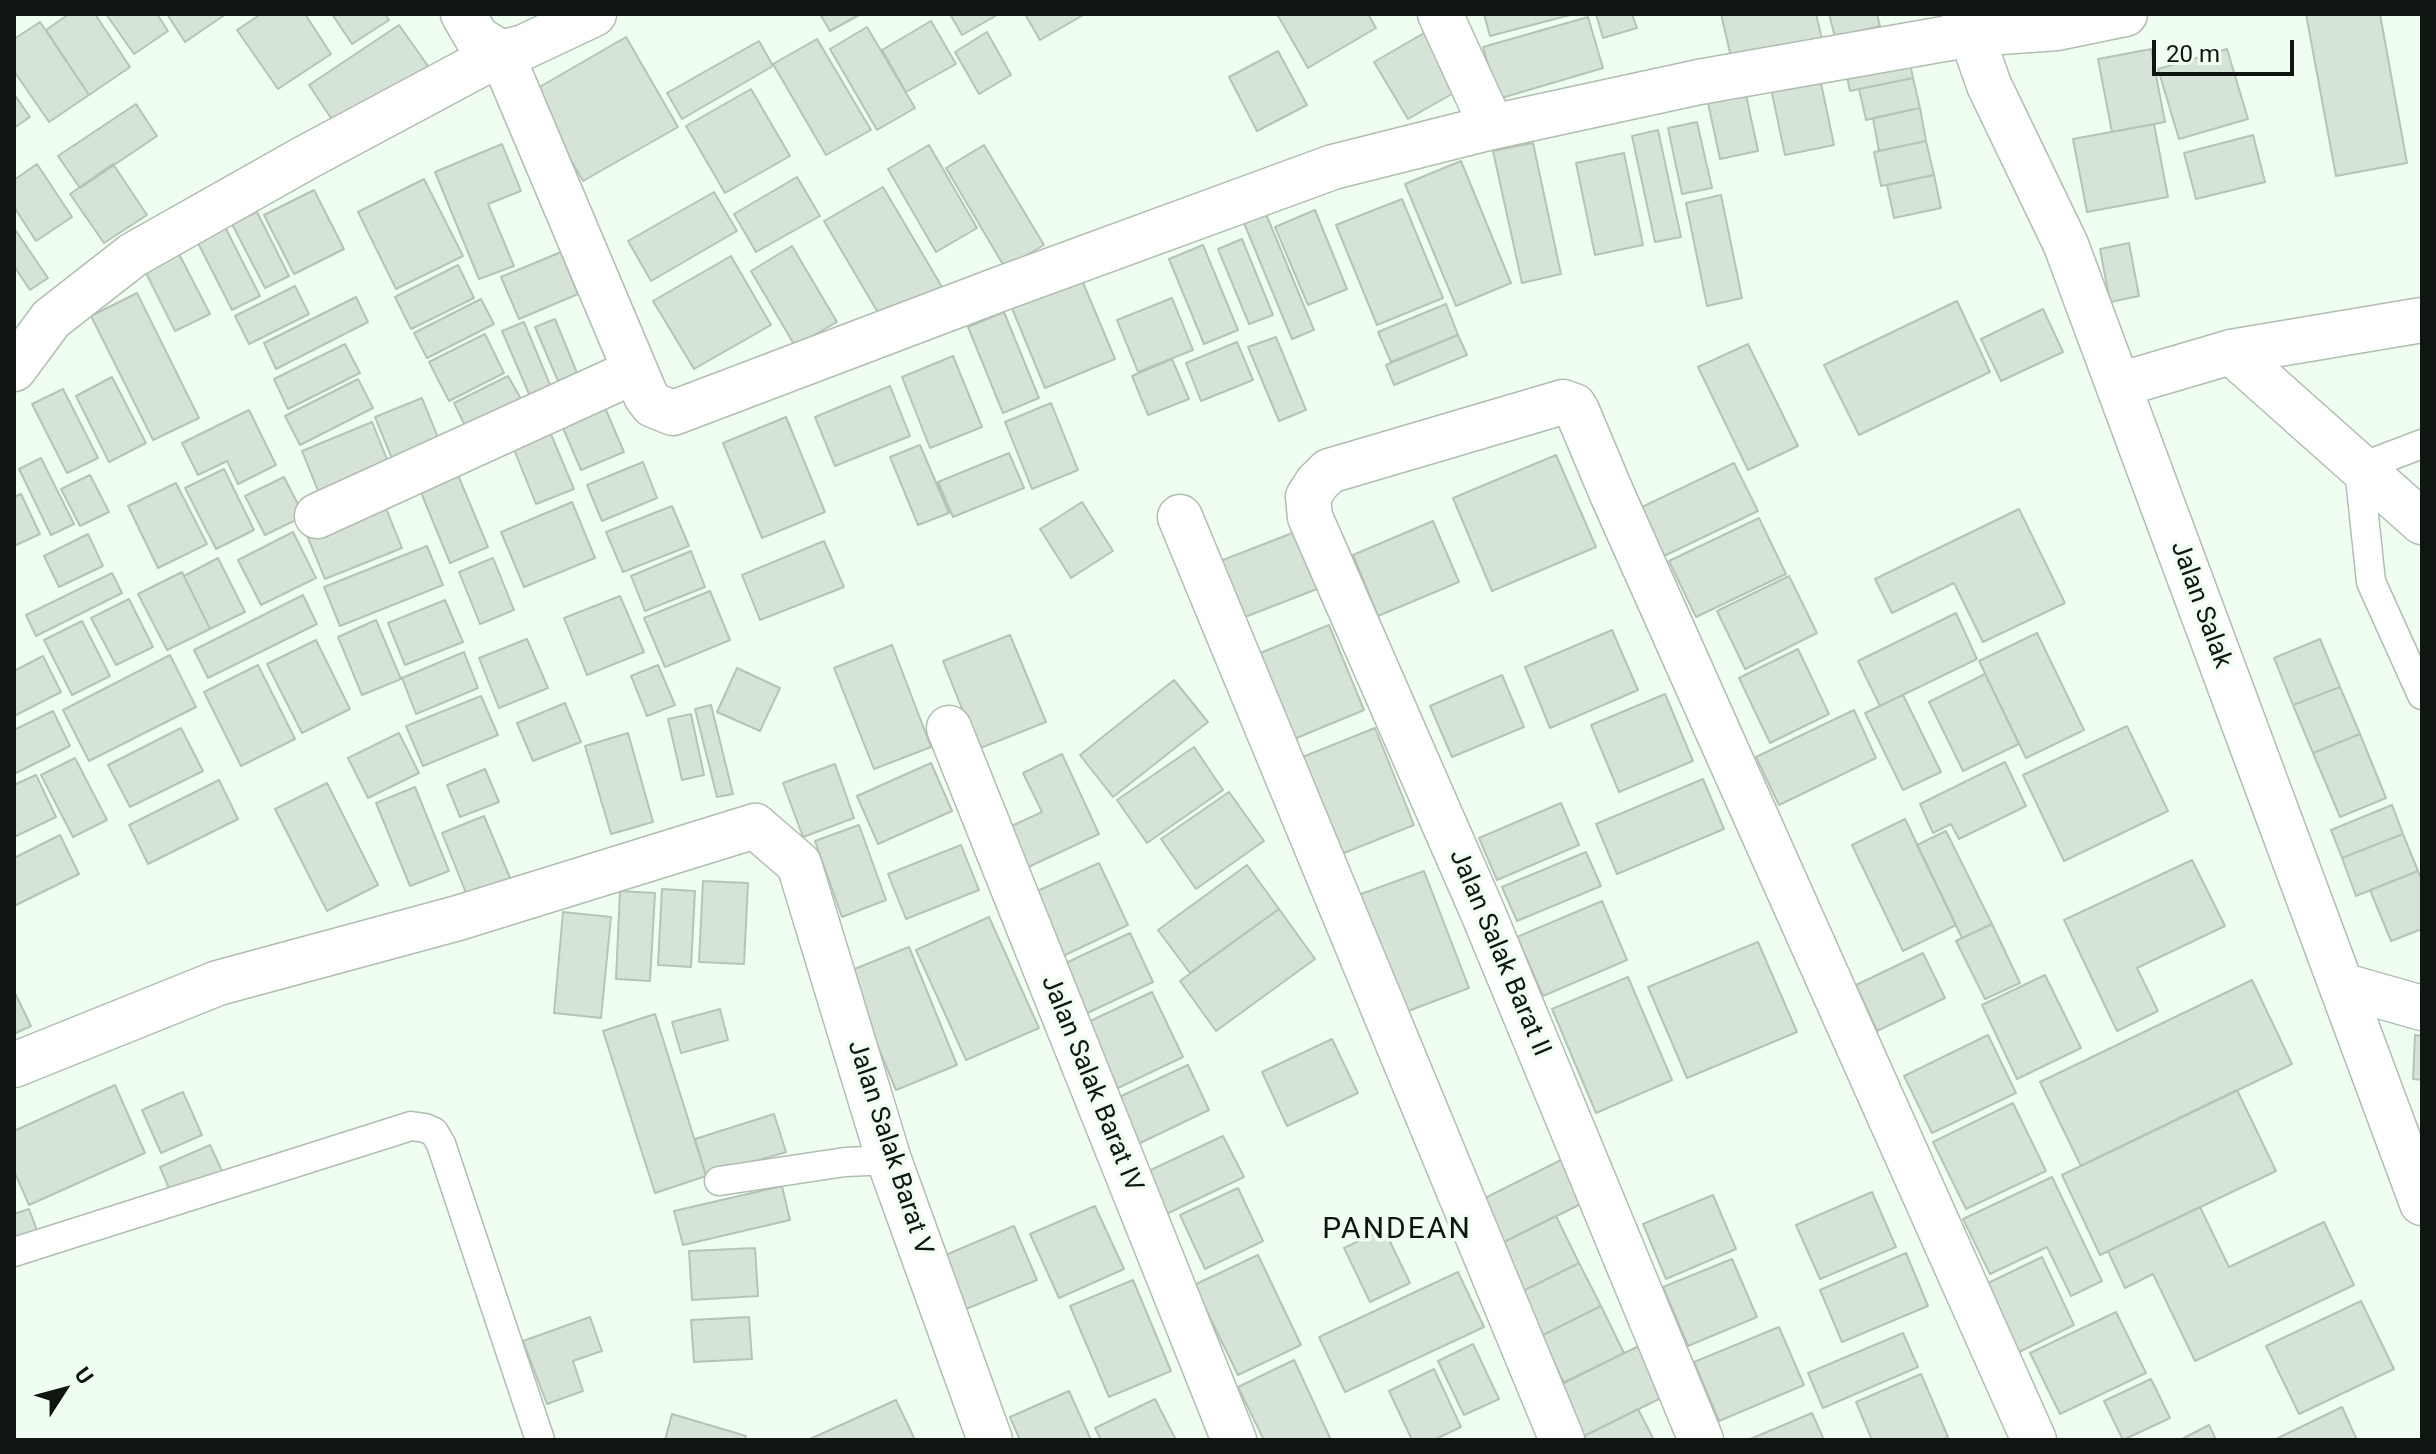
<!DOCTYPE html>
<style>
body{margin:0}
#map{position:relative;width:2436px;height:1454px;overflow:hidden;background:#effef0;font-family:Roboto,sans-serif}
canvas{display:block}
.frame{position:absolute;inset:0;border:16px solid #0f1510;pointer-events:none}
.north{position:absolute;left:24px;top:1350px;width:80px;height:80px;-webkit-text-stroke:6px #effef0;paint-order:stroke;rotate:54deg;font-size:22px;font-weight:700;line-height:32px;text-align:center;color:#0f1510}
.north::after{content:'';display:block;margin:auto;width:28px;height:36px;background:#0f1510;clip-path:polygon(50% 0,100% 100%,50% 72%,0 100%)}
.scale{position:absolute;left:2152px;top:40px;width:142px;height:36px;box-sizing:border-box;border:4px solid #0f1510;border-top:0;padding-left:10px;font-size:24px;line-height:28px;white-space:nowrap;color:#0f1510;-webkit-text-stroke:6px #effef0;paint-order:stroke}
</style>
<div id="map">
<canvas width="2436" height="1454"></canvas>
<div class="frame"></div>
<div class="north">U</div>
<div class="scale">20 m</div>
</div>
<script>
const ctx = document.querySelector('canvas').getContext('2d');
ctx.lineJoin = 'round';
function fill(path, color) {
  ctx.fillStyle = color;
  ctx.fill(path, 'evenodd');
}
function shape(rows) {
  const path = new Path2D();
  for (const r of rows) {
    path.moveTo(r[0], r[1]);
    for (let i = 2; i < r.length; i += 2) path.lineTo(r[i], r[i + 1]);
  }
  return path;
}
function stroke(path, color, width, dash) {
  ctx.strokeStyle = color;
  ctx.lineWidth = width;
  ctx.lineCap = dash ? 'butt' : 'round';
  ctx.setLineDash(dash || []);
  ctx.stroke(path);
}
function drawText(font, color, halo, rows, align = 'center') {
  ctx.font = font + ' Roboto,sans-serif';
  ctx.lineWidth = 7;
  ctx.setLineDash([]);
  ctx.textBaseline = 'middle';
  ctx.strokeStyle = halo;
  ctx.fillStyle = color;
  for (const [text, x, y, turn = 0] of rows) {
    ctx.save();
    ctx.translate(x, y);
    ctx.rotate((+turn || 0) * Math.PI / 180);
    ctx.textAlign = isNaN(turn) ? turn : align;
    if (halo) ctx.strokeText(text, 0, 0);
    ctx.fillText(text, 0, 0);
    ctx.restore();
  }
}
const building = shape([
 [69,14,95,14,130,67,89,95,46,30,69,14],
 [106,14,157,14,168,31,134,54,106,14],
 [167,14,226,14,185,42,167,14],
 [261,14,305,14,331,54,278,89,237,30,261,14],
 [332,14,385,14,389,20,352,44,332,14],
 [820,14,861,14,830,31,820,14],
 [950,14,999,14,962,35,950,14],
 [1025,14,1085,14,1040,40,1025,14],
 [1277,14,1368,14,1376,28,1308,68,1277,14],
 [1484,14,1574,14,1490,36,1484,14],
 [1596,14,1632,14,1637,28,1603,38,1596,14],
 [1721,14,1816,14,1822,39,1732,61,1721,14],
 [1829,14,1877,14,1880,26,1835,37,1829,14],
 [2306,14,2380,14,2407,163,2336,176,2306,14],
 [1588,17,1603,68,1498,99,1483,47,1588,17],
 [931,21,956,64,906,92,882,50,931,21],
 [40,22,89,95,49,122,14,71,14,39,40,22],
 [399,25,428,66,337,127,309,85,399,25],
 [867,27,915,108,877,130,830,49,867,27],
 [987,32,1011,75,979,94,955,52,987,32],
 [1424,33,1457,91,1408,119,1374,62,1424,33],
 [626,37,678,127,583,181,531,92,626,37],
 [817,39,871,130,826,155,773,64,817,39],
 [759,41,773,66,682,119,667,93,759,41],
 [1907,49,1913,78,1850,91,1844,63,1907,49],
 [2151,49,2165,122,2112,132,2098,59,2151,49],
 [2227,49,2248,119,2179,139,2158,69,2227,49],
 [1278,51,1307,105,1257,131,1229,77,1278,51],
 [1818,69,1834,145,1785,155,1769,79,1818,69],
 [1913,78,1920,108,1866,120,1859,89,1913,78],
 [751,89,790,156,725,193,686,126,751,89],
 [1745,90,1758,151,1720,159,1707,98,1745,90],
 [14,94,30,117,14,128,14,94],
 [136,104,157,136,80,188,58,156,136,104],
 [1920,108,1926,141,1879,151,1873,118,1920,108],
 [1697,122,1712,188,1682,194,1668,128,1697,122],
 [2154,124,2168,197,2087,212,2073,139,2154,124],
 [1658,130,1681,237,1655,242,1632,136,1658,130],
 [2253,135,2265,182,2196,199,2184,153,2253,135],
 [1926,141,1934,175,1881,186,1874,152,1926,141],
 [1533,143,1561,274,1522,283,1493,151,1533,143],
 [502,144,521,191,488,204,514,266,479,279,435,172,502,144],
 [929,145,977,228,936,252,888,169,929,145],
 [984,145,1044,245,1005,268,946,168,984,145],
 [1624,153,1643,245,1595,255,1576,163,1624,153],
 [1461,161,1511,283,1456,306,1405,184,1461,161],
 [37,164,72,217,36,241,14,207,14,180,37,164],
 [113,164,147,215,104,243,70,194,113,164],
 [1934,175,1941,208,1894,218,1887,185,1934,175],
 [797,177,820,216,756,252,734,214,797,177],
 [424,179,463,256,396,289,358,212,424,179],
 [883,187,942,287,883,321,824,221,883,187],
 [314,190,344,249,294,274,264,215,314,190],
 [714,192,737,231,651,281,628,241,714,192],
 [1721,195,1742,298,1707,306,1686,203,1721,195],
 [1402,199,1443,298,1377,325,1336,225,1402,199],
 [1315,210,1347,289,1308,305,1275,227,1315,210],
 [257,212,289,276,265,288,232,224,257,212],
 [1266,214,1314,330,1292,339,1244,223,1266,214],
 [223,223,260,296,232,310,195,237,223,223],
 [14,228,48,278,30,290,14,266,14,228],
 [1242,239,1273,315,1249,324,1218,249,1242,239],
 [2129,243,2139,296,2110,302,2100,249,2129,243],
 [1203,245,1238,330,1204,344,1169,259,1203,245],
 [792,246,837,322,795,346,751,271,792,246],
 [561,252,578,294,519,319,501,277,561,252],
 [179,254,210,314,175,331,145,271,179,254],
 [731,256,771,325,694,369,653,301,731,256],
 [458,265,474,298,411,329,395,297,458,265],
 [1079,273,1115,359,1045,388,1009,301,1079,273],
 [295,286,309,314,249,344,235,316,295,286],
 [137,293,199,418,153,440,91,316,137,293],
 [356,297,368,322,276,369,264,343,356,297],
 [1172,298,1193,350,1138,372,1117,320,1172,298],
 [481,299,494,324,427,358,414,333,481,299],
 [1957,301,1990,372,1859,435,1824,365,1957,301],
 [1446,304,1458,335,1391,362,1378,332,1446,304],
 [2043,309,2063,352,2001,381,1981,339,2043,309],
 [1004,312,1039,398,1003,413,968,327,1004,312],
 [555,319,577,373,558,381,535,327,555,319],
 [524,322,553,392,532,401,502,331,524,322],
 [485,334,504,373,449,401,429,362,485,334],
 [1458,335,1467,355,1394,385,1386,365,1458,335],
 [1276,337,1306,410,1279,421,1248,347,1276,337],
 [1237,342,1253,380,1201,401,1186,363,1237,342],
 [345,344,360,373,288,409,274,379,345,344],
 [1748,344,1798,446,1748,470,1698,367,1748,344],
 [953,356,982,427,930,448,902,377,953,356],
 [1172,359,1189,399,1148,415,1132,376,1172,359],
 [508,376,521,399,465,426,454,403,508,376],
 [112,377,146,443,109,462,76,396,112,377],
 [358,379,373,408,300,445,285,416,358,379],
 [890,386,910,436,835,466,815,417,890,386],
 [63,389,98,458,67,473,32,404,63,389],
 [422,398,445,455,398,473,375,417,422,398],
 [603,403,624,452,581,470,560,421,603,403],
 [1051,403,1078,470,1032,489,1005,422,1051,403],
 [249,410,276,465,238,484,227,461,198,475,182,443,249,410],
 [786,417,825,512,762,538,723,443,786,417],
 [372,422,393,474,323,503,302,451,372,422],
 [550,432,574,489,536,504,513,447,550,432],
 [920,445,949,513,918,525,890,457,920,445],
 [1009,453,1024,488,953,517,938,482,1009,453],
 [1556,455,1596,547,1492,591,1453,498,1556,455],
 [41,458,74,524,51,535,19,469,41,458],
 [643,462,657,498,602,521,587,485,643,462],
 [1734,463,1758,511,1664,556,1640,508,1734,463],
 [224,469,254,530,216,549,185,488,224,469],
 [90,475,109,512,80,526,61,489,90,475],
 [458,475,488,547,450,563,420,490,458,475],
 [284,477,304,516,265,535,245,496,284,477],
 [176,483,207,544,158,568,128,506,176,483],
 [21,494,40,534,14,546,14,497,21,494],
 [383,501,402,548,325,579,306,533,383,501],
 [572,502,595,558,524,587,501,532,572,502],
 [1082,502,1113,551,1071,578,1040,529,1082,502],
 [672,506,689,546,623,572,606,532,672,506],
 [2019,509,2065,603,1983,642,1954,583,1892,613,1875,579,2019,509],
 [1759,518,1786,574,1696,617,1669,561,1759,518],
 [1433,521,1459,582,1378,616,1353,555,1433,521],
 [293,532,316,578,261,605,238,560,293,532],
 [1295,532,1317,589,1232,622,1210,565,1295,532],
 [88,534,103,566,59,587,44,556,88,534],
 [824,541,844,587,760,620,742,575,824,541],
 [427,546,443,585,340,626,324,587,427,546],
 [691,551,705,587,645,611,631,576,691,551],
 [218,558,245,612,210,629,184,576,218,558],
 [493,558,514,610,480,624,459,572,493,558],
 [182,572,210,629,167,650,138,594,182,572],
 [112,573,122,593,36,636,26,615,112,573],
 [1789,576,1817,633,1745,669,1717,611,1789,576],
 [710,591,730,640,665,667,644,618,710,591],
 [303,595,317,624,208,678,194,650,303,595],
 [620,596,644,652,587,675,564,618,620,596],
 [129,599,153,647,116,665,91,618,129,599],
 [445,600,463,642,405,665,388,623,445,600],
 [1956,613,1977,659,1880,706,1858,661,1956,613],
 [376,620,401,679,362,695,338,637,376,620],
 [82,621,110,676,72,695,44,640,82,621],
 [1329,625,1364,710,1287,742,1253,656,1329,625],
 [1612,630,1638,690,1550,728,1525,667,1612,630],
 [2037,633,2084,730,2026,758,1979,661,2037,633],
 [1010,635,1046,722,978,749,943,661,1010,635],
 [527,639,548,688,499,708,479,658,527,639],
 [2320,639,2340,687,2293,705,2274,658,2320,639],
 [316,640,350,709,302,733,267,664,316,640],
 [892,645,931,747,874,769,834,668,892,645],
 [1798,649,1829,714,1770,743,1739,678,1798,649],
 [464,652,478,688,416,714,402,678,464,652],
 [170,655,196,707,89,761,63,710,170,655],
 [43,656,61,692,14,716,14,671,43,656],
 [258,665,295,739,241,766,204,692,258,665],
 [658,665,675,705,647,716,631,676,658,665],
 [737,668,780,688,760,731,717,712,737,668],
 [1985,674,2019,744,1963,771,1929,702,1985,674],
 [1502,675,1524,727,1452,757,1430,706,1502,675],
 [1174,680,1208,722,1113,797,1080,755,1174,680],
 [2340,687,2360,734,2313,753,2293,705,2340,687],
 [1665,694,1693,761,1619,792,1591,725,1665,694],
 [1903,695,1941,772,1903,790,1865,713,1903,695],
 [481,696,498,735,423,766,406,726,481,696],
 [565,703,581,742,533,761,517,723,565,703],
 [711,705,733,794,717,797,695,709,711,705],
 [1854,710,1876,758,1779,805,1756,757,1854,710],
 [53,711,70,746,14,774,14,730,53,711],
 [691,714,704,775,682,780,668,719,691,714],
 [2127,726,2168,811,2064,861,2023,775,2127,726],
 [181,728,203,771,130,807,108,765,181,728],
 [1375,728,1414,825,1334,857,1295,760,1375,728],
 [399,733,419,773,368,798,348,758,399,733],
 [628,733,653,822,611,834,585,746,628,733],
 [2360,734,2386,798,2340,817,2313,753,2360,734],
 [1194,747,1223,790,1147,843,1117,800,1194,747],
 [1062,754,1099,834,1022,870,1003,830,1042,812,1023,773,1062,754],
 [75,758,107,820,73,837,41,775,75,758],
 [2005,762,2026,806,1959,839,1951,824,1933,833,1920,804,2005,762],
 [931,763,952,811,878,844,857,796,931,763],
 [835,764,854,818,803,837,783,783,835,764],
 [485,769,499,802,460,817,447,785,485,769],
 [36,775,56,817,14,837,14,785,36,775],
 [1703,779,1724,829,1617,874,1596,824,1703,779],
 [219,780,238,819,148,864,129,825,219,780],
 [327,783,378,885,327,911,275,809,327,783],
 [415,787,449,871,410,886,376,803,415,787],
 [1229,792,1264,841,1196,889,1161,839,1229,792],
 [1561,803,1579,845,1497,880,1479,838,1561,803],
 [2392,805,2403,834,2342,858,2331,830,2392,805],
 [484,816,513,885,470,903,442,833,484,816],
 [1905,819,1956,925,1903,951,1852,845,1905,819],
 [859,825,886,900,842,917,815,841,859,825],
 [1946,831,1992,924,1962,938,1917,845,1946,831],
 [2403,834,2418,871,2356,896,2342,858,2403,834],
 [60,835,79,874,14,906,14,858,60,835],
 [961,845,979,890,906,919,888,874,961,845],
 [1586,852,1601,886,1517,921,1502,887,1586,852],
 [2192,860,2225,926,2137,968,2158,1011,2117,1031,2064,920,2192,860],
 [1099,863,1128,925,1061,957,1031,894,1099,863],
 [1247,865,1279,909,1190,973,1158,930,1247,865],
 [1424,871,1469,988,1395,1016,1350,898,1424,871],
 [2418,871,2422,881,2422,929,2391,941,2370,890,2418,871],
 [703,881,748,883,744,964,699,962,703,881],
 [662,889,695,891,691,967,658,965,662,889],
 [620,891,655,893,650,981,616,979,620,891],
 [1602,901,1627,960,1543,996,1517,937,1602,901],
 [1279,909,1315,959,1216,1031,1180,981,1279,909],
 [563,912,611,917,601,1018,554,1013,563,912],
 [989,917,1039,1028,966,1060,916,950,989,917],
 [1992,924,2020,983,1985,999,1956,941,1992,924],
 [1130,933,1153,982,1079,1017,1055,968,1130,933],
 [1758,942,1797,1032,1687,1078,1648,987,1758,942],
 [909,947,957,1065,896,1090,847,972,909,947],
 [1923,953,1945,998,1877,1031,1856,985,1923,953],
 [2045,975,2081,1048,2017,1079,1982,1005,2045,975],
 [1628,977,1672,1080,1596,1113,1552,1009,1628,977],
 [2252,980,2292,1064,2081,1166,2040,1082,2252,980],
 [14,991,31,1026,14,1034,14,991],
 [1152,992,1183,1057,1118,1088,1086,1023,1152,992],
 [720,1009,728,1040,681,1053,672,1022,720,1009],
 [655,1014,706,1176,655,1193,603,1031,655,1014],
 [1988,1035,2016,1093,1932,1133,1904,1076,1988,1035],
 [2415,1035,2422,1036,2422,1080,2413,1079,2415,1035],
 [1332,1039,1358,1093,1287,1126,1262,1072,1332,1039],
 [1188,1065,1209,1110,1136,1145,1115,1099,1188,1065],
 [115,1085,145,1153,29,1205,14,1171,14,1131,115,1085],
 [2237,1090,2276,1171,2100,1255,2062,1175,2237,1090],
 [183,1092,202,1135,161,1153,142,1110,183,1092],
 [2013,1103,2046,1171,1966,1209,1933,1142,2013,1103],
 [774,1114,786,1152,706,1176,695,1139,774,1114],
 [1223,1136,1244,1177,1160,1217,1140,1175,1223,1136],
 [210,1145,222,1171,171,1193,160,1167,210,1145],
 [1563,1159,1585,1202,1496,1246,1475,1203,1563,1159],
 [2052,1177,2102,1281,2071,1296,2047,1247,1990,1274,1963,1219,2052,1177],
 [782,1186,790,1220,683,1245,674,1211,782,1186],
 [1238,1188,1263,1241,1205,1269,1180,1215,1238,1188],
 [1872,1192,1896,1247,1820,1279,1796,1225,1872,1192],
 [1713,1195,1736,1249,1666,1279,1643,1224,1713,1195],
 [1095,1206,1124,1269,1059,1298,1030,1234,1095,1206],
 [2200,1207,2229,1267,2324,1222,2354,1285,2195,1361,2153,1274,2125,1288,2108,1251,2200,1207],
 [29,1209,38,1233,14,1242,14,1214,29,1209],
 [1556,1216,1579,1263,1519,1293,1496,1246,1556,1216],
 [1014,1226,1037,1280,966,1309,943,1256,1014,1226],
 [1384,1229,1410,1283,1370,1302,1344,1248,1384,1229],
 [755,1248,758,1296,692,1300,689,1251,755,1248],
 [1906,1253,1928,1306,1842,1342,1820,1290,1906,1253],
 [1258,1255,1301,1345,1238,1375,1194,1285,1258,1255],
 [2042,1257,2074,1325,2013,1355,1980,1287,2042,1257],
 [1732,1259,1757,1317,1688,1346,1663,1287,1732,1259],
 [1579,1263,1601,1306,1541,1336,1519,1293,1579,1263],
 [1458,1272,1484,1327,1345,1392,1319,1337,1458,1272],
 [1133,1280,1171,1371,1109,1397,1070,1306,1133,1280],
 [2361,1301,2394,1369,2299,1414,2266,1346,2361,1301],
 [1601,1306,1624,1353,1564,1383,1541,1336,1601,1306],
 [2116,1312,2146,1373,2060,1414,2030,1353,2116,1312],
 [590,1317,602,1351,573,1361,583,1391,547,1404,523,1341,590,1317],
 [749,1317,752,1359,694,1362,691,1320,749,1317],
 [1779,1327,1804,1385,1719,1421,1694,1362,1779,1327],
 [1903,1333,1918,1367,1823,1408,1808,1373,1903,1333],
 [1473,1344,1499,1399,1464,1415,1438,1361,1473,1344],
 [1639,1346,1665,1396,1576,1440,1548,1390,1639,1346],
 [1294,1360,1331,1440,1264,1440,1238,1387,1294,1360],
 [1434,1369,1461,1427,1434,1440,1412,1440,1389,1391,1434,1369],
 [1921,1374,1948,1437,1941,1440,1872,1440,1856,1402,1921,1374],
 [2151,1379,2170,1418,2123,1440,2104,1401,2151,1379],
 [1069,1391,1091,1440,1020,1440,1010,1417,1069,1391],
 [1155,1399,1176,1440,1101,1440,1095,1428,1155,1399],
 [896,1400,915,1440,811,1440,810,1439,896,1400],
 [2342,1407,2357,1440,2274,1440,2342,1407],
 [1638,1409,1654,1440,1587,1440,1584,1436,1638,1409],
 [1812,1413,1824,1440,1748,1440,1812,1413],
 [672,1414,746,1436,745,1440,665,1440,672,1414],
 [2209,1425,2216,1440,2180,1440,2209,1425]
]);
const lane = shape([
 [2422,444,2359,468,2371,582,2422,695],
 [719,1181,845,1162,889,1160],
 [14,1252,411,1126,425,1128,434,1132,441,1144,540,1440]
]);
const street = shape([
 [1440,14,1492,127],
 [2231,352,2422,522],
 [14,369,51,319,133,255,305,158,501,53,646,396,653,405,673,413,1000,289,1333,167,1492,127,1699,82,1972,34,2057,28,2125,14],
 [2119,385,2231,352,2422,320],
 [317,516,635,371],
 [1180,517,1562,1440],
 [949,728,1234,1440],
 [14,1065,218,983,458,918,755,826,799,864,889,1160,990,1440],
 [1701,1440,1483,913,1310,517,1308,497,1317,483,1329,471,1563,402,1574,406,1577,411,1612,494,2034,1440]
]);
const secondary = shape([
 [463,14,477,38,501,53,524,47,594,14],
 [1964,14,1989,85,2066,245,2422,1203],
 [2341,985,2422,1008]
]);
const streetNames = [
 ["Jalan Salak",2200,605,70],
 ["Jalan Salak Barat II",1499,953,67],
 ["Jalan Salak Barat IV",1091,1084,68],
 ["Jalan Salak Barat V",889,1148,72]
];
const quarterNames = [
 ["PANDEAN",1397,1230]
];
fill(building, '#d5e4d7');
stroke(building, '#b6c4b7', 2);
stroke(lane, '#b0beb1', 31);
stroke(street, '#b0beb1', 47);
stroke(secondary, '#b0beb1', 47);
stroke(lane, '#fff', 28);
stroke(street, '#fff', 44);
stroke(secondary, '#fff', 44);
drawText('26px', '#0f1510', '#effef0', streetNames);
ctx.letterSpacing = '2px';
drawText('30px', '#0f1510', '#effef0', quarterNames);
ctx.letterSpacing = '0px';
</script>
